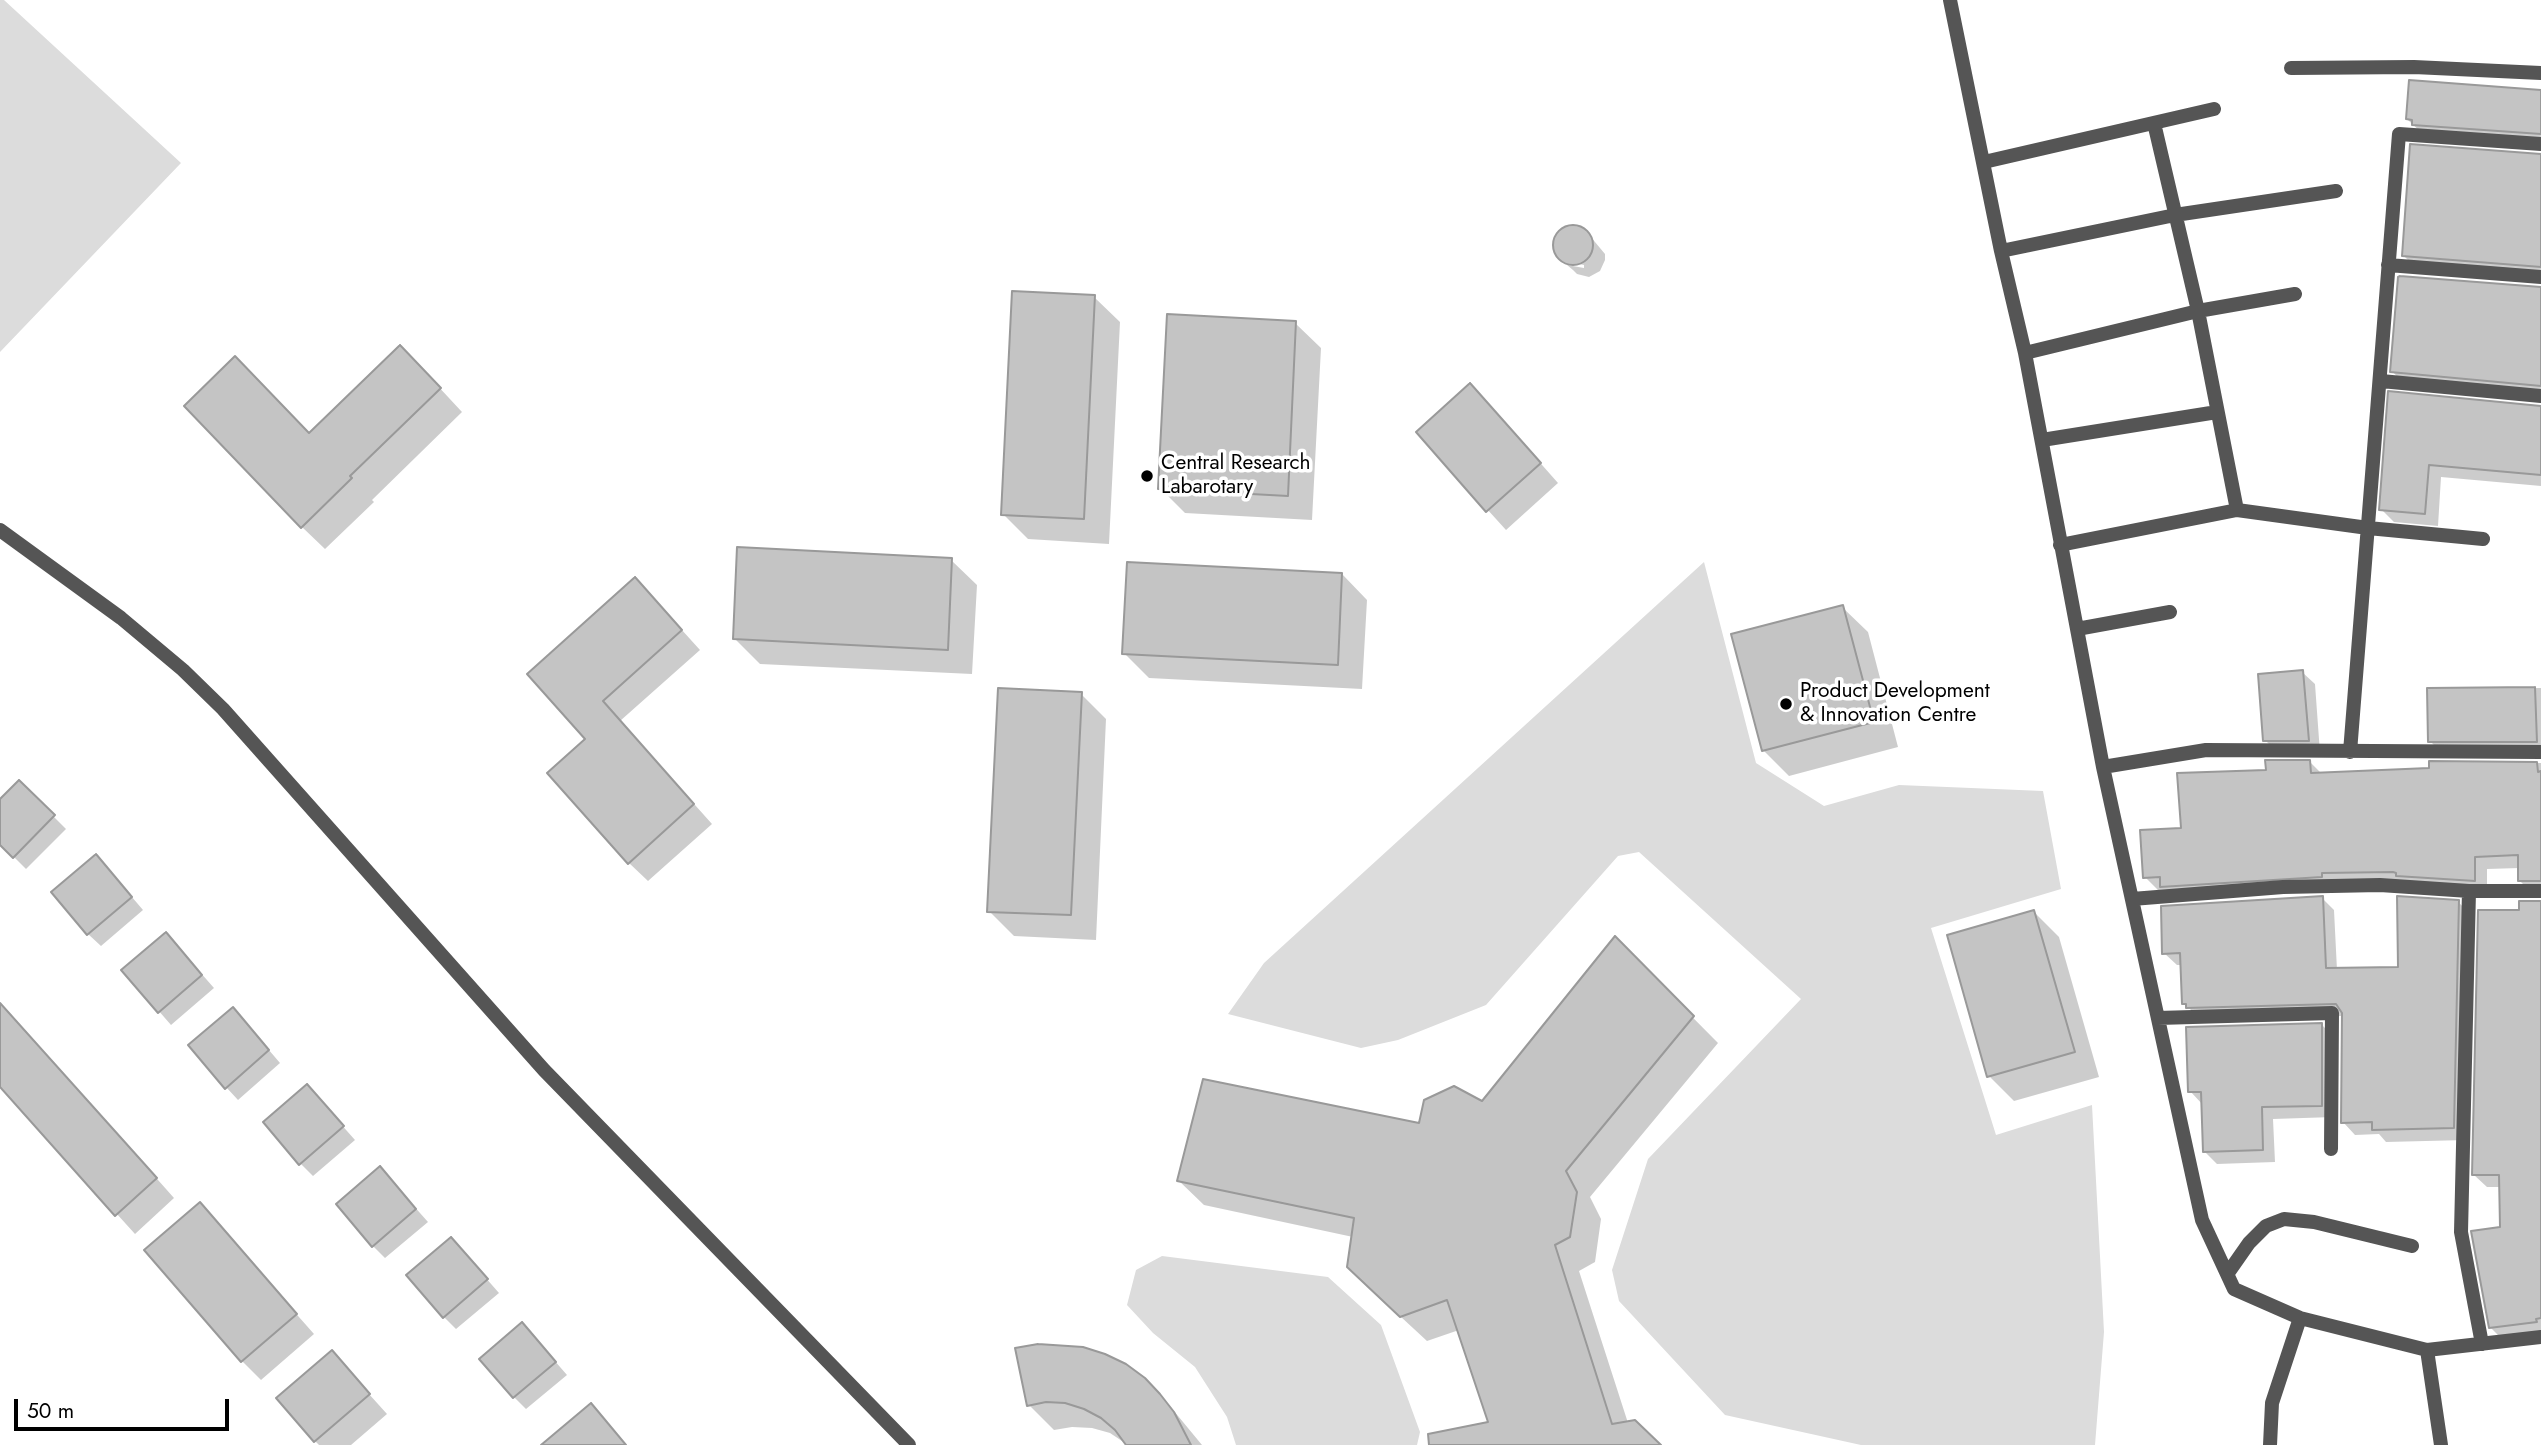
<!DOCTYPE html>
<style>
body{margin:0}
#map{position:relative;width:2541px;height:1445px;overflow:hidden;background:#fff;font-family:Jost,sans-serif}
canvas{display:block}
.scale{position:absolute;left:14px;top:1399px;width:215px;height:32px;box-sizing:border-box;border:4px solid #000;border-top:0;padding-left:9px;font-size:21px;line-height:24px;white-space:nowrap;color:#000;-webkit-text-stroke:5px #fff;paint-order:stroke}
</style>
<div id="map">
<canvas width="2541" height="1445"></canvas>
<div class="scale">50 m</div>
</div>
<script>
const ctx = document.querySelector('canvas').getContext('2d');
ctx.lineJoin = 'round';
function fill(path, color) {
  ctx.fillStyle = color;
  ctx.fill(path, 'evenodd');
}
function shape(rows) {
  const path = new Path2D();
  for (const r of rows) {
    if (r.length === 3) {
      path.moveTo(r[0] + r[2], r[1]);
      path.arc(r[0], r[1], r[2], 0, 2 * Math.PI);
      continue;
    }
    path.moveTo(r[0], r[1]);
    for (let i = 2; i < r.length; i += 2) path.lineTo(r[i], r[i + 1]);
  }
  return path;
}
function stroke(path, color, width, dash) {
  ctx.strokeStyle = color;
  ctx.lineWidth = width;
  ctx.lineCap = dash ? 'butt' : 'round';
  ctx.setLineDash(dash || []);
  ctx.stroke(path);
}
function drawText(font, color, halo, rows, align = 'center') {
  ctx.font = font + ' Jost,sans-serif';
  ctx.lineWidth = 7;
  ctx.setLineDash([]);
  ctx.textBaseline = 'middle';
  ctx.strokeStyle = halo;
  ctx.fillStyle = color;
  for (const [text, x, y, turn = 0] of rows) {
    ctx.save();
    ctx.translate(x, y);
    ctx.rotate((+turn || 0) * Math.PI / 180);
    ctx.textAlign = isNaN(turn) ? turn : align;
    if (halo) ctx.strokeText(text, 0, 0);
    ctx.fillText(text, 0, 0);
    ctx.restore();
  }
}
const green = shape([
 [0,0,4,0,181,163,0,352],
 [1704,562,1756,763,1824,806,1899,785,2043,791,2061,889,1931,928,1996,1135,2092,1105,2104,1332,2095,1445,1861,1445,1725,1415,1619,1301,1612,1270,1648,1159,1801,999,1639,852,1618,856,1486,1005,1398,1040,1361,1048,1228,1014,1264,963],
 [1162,1256,1328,1277,1381,1325,1420,1432,1417,1445,1236,1445,1227,1417,1195,1367,1153,1333,1127,1305,1136,1270]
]);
const shadow = shape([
 [2541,90,2541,146,2426,137,2407,119],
 [2541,155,2541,278,2417,269,2404,256],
 [1572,226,1585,230,1605,254,1605,260,1600,271,1589,277,1577,274,1573,270,1567,265,1584,268,1584,265,1566,261,1566,264,1559,257,1554,246,1557,235,1561,230],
 [2541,288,2541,397,2404,384,2392,371],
 [1094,297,1120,322,1109,544,1028,539,1003,514],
 [1295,323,1321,348,1312,520,1185,513,1160,488],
 [423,370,462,412,372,500,374,502,325,549,302,527,309,435],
 [2390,393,2541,407,2541,486,2441,477,2438,526,2394,522,2381,509],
 [1489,405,1558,483,1506,530,1418,433],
 [951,560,977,585,972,674,760,664,734,638],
 [1342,574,1367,600,1362,689,1149,678,1124,653],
 [653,598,700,650,620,721,712,824,648,881,629,863,587,740,529,674],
 [1842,607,1868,632,1898,747,1789,776,1764,751],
 [2302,672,2315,684,2320,753,2278,753,2265,740],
 [2541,688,2541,754,2443,754,2430,741,2428,689],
 [1081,694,1106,719,1096,940,1014,936,989,911],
 [2310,762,2322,774,2431,769,2430,763,2541,763,2541,894,2533,894,2520,881,2520,868,2487,869,2487,893,2411,889,2158,890,2145,877,2183,829,2268,772],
 [19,782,66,829,26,869,0,843,0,802],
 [108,869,143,910,101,946,88,934],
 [2322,898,2334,910,2337,970,2399,969,2458,902,2471,914,2466,1140,2386,1142,2379,1134,2355,1135,2343,1122,2343,1016,2200,1019,2184,1003,2183,965,2177,965,2164,953],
 [2541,902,2541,1336,2503,1340,2490,1327,2501,1229,2501,1187,2487,1187,2474,1175,2521,911],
 [2034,912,2059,937,2099,1077,2014,1101,1989,1076],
 [1615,939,1718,1043,1590,1197,1601,1219,1595,1262,1579,1271,1628,1423,1659,1445,1447,1445,1490,1423,1459,1330,1427,1341,1374,1292,1353,1237,1204,1205,1178,1180,1421,1125,1482,1103],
 [178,947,214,988,171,1025,124,971],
 [0,1002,174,1198,135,1234,0,1085],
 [245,1022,280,1063,238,1100,226,1087],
 [2322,1025,2334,1037,2334,1117,2273,1119,2275,1162,2217,1164,2204,1151,2203,1105,2190,1091],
 [307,1086,355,1140,313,1176,300,1163],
 [380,1168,428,1222,385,1258,373,1246],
 [200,1205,314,1334,261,1380,242,1361],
 [463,1252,499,1293,456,1329,444,1317],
 [534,1337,567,1375,526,1409,514,1397],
 [332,1353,387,1414,351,1445,319,1445,315,1441],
 [1143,1379,1169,1405,1202,1445,1128,1445,1110,1433,1092,1428,1072,1427,1054,1430,1029,1405]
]);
const building = shape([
 [2409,80,2541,90,2541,134,2412,125,2412,120,2406,119,2409,80],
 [2410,144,2541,154,2541,267,2402,256,2410,144],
 [1573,245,20],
 [2400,276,2541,287,2541,386,2390,372,2398,277,2400,276],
 [1012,291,1095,295,1084,519,1001,515,1012,291],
 [1167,314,1296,321,1288,496,1158,489,1167,314],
 [400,345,441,388,350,476,352,478,301,528,184,406,235,356,309,433,400,345],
 [1470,383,1541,463,1486,512,1416,432,1470,383],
 [2388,391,2541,406,2541,475,2429,465,2425,514,2379,510,2388,391],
 [737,547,952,558,948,650,733,639,737,547],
 [1127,562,1342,573,1338,665,1122,654,1127,562],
 [635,577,682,630,603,701,694,804,628,864,547,773,585,739,527,674,635,577],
 [1843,605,1874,722,1762,751,1731,634,1843,605],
 [2303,670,2309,741,2263,741,2258,674,2303,670],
 [2535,687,2537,742,2428,742,2427,688,2535,687],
 [998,688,1082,692,1071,915,987,912,998,688],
 [2265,760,2310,760,2311,773,2429,768,2429,761,2537,762,2538,772,2541,771,2541,881,2518,881,2518,855,2475,857,2475,881,2396,876,2396,873,2393,872,2322,873,2322,877,2160,887,2160,877,2143,878,2140,830,2181,828,2177,773,2266,770,2265,760],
 [19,780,55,815,13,858,0,845,0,799,19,780],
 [96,854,132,897,87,935,51,892,96,854],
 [2323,896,2326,968,2398,967,2397,896,2459,900,2454,1128,2372,1130,2372,1122,2341,1123,2342,1013,2336,1004,2186,1008,2186,1004,2182,1004,2180,953,2162,954,2161,906,2323,896],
 [2519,901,2541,901,2541,1318,2536,1319,2537,1322,2489,1328,2471,1231,2500,1227,2499,1175,2472,1175,2478,910,2519,910,2519,901],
 [2034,910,2075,1052,1987,1077,1947,935,2034,910],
 [166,932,202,975,158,1013,121,970,166,932],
 [1615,936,1694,1016,1566,1171,1577,1192,1570,1237,1555,1245,1612,1424,1635,1420,1661,1445,1429,1445,1428,1434,1488,1422,1447,1300,1400,1317,1347,1267,1354,1218,1177,1181,1203,1079,1419,1123,1424,1100,1454,1086,1482,1101,1615,936],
 [0,1003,157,1178,115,1216,0,1087,0,1003],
 [233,1007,269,1050,225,1089,188,1045,233,1007],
 [2322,1023,2322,1106,2262,1107,2263,1150,2203,1152,2201,1092,2188,1092,2186,1027,2322,1023],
 [307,1084,344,1126,299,1165,263,1122,307,1084],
 [380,1166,416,1209,372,1247,336,1204,380,1166],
 [200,1202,297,1314,241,1362,144,1250,200,1202],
 [451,1237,488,1279,443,1318,406,1275,451,1237],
 [522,1322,556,1362,513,1398,479,1359,522,1322],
 [1038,1344,1083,1347,1105,1354,1126,1364,1145,1378,1160,1394,1174,1412,1191,1445,1126,1445,1115,1430,1101,1418,1084,1409,1065,1403,1046,1402,1027,1406,1015,1348,1038,1344],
 [332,1350,370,1394,314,1442,276,1398,332,1350],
 [591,1403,626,1445,541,1445,591,1403]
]);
const minor = shape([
 [1950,0,2001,251,2025,353,2103,767,2202,1220,2234,1289,2300,1318,2427,1350,2441,1445],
 [2291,68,2414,67,2541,73],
 [2154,123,2198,311,2237,510],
 [1984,162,2214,109],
 [2001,251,2175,215,2336,191],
 [2388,265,2541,277],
 [2025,353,2198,311,2295,294],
 [2381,381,2541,396],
 [2042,440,2217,412],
 [0,530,121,618,183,670,223,709,544,1070,909,1445],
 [2060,545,2237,510,2368,528,2483,539],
 [2077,629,2170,612],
 [2350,752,2399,134,2541,144],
 [2103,767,2206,750,2541,752],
 [2469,891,2461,1232,2482,1344],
 [2132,899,2283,887,2380,885,2469,891,2541,891],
 [2158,1018,2332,1013,2331,1149],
 [2228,1273,2249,1243,2266,1226,2284,1219,2314,1222,2412,1246],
 [2427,1350,2541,1337],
 [2270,1445,2272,1403,2300,1318]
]);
const markers = [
 [1147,476,7,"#000"],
 [1786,704,7,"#000"]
];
const poiNames = [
 ["Central Research",1161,464],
 ["Labarotary",1161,488],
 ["Product Development",1800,692],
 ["& Innovation Centre",1800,716]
];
fill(green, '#dcdcdc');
fill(shadow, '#0003');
fill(building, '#c4c4c4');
stroke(building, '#999', 2);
stroke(minor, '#555', 14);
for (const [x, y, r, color] of markers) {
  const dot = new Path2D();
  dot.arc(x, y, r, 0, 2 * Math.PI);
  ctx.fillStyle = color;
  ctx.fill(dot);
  stroke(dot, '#fff', 2.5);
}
drawText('21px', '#000', '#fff', poiNames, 'left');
</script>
